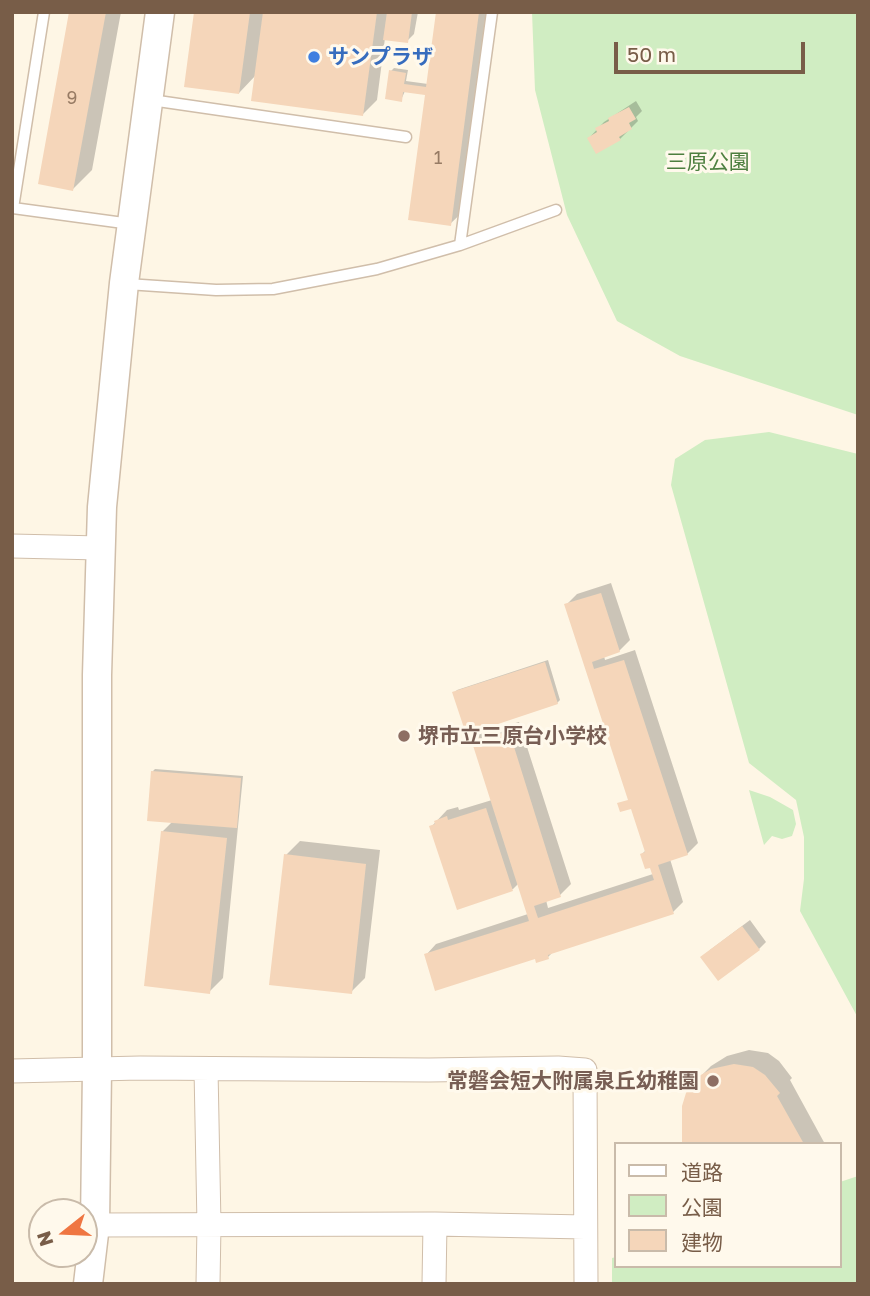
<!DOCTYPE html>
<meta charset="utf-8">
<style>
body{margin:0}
#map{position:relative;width:870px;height:1296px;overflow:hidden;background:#fef6e5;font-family:"Golos Text","Noto Sans JP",sans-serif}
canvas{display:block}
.frame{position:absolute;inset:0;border:14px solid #785d48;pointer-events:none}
.legend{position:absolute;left:614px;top:1142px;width:228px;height:126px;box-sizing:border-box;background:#fff9ec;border:2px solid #c9bbaa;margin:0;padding:9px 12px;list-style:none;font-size:21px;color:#785d48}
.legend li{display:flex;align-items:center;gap:14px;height:35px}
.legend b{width:35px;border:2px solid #c9bbaa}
.north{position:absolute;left:28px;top:1198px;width:70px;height:70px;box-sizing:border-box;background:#fff9ec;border:2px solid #c9bbaa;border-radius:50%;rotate:252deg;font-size:19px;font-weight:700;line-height:28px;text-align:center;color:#785d48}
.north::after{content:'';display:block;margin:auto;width:24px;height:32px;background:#ef7642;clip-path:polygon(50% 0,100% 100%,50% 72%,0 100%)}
.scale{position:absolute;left:614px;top:42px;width:191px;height:32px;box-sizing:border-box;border:4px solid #785d48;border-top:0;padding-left:9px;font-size:21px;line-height:24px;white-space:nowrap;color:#785d48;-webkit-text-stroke:5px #fff9ec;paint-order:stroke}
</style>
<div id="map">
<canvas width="870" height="1296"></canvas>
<div class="frame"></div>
<ul class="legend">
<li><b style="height:9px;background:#fff"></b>道路</li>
<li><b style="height:19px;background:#d0edc2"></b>公園</li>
<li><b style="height:19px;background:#f5d6ba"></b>建物</li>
</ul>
<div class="north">N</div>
<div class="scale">50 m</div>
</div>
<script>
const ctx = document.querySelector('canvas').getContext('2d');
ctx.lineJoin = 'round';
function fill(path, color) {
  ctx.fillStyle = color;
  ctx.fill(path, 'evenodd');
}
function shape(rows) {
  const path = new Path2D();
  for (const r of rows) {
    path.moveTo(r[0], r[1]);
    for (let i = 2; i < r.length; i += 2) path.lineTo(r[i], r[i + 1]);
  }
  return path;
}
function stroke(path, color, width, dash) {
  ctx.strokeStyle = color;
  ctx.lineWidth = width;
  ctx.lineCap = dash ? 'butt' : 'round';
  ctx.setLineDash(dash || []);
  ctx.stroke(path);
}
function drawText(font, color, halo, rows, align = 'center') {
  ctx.font = font + ' "Golos Text","Noto Sans JP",sans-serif';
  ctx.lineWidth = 6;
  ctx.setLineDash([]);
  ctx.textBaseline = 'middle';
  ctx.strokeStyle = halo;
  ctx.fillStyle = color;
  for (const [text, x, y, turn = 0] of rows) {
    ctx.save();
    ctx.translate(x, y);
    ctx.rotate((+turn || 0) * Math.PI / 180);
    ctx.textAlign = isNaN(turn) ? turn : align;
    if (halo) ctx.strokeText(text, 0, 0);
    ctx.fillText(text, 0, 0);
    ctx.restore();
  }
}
const green = shape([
 [532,12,858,12,858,415,680,356,617,321,567,215,535,90],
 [769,432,858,454,858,1018,800,911,804,879,804,837,796,800,749,763,671,485,675,459,705,440],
 [749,790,770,797,793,810,796,824,792,836,782,839,772,836,764,845],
 [858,1176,858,1284,612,1284,612,1258,616,1257,616,1266,840,1266,840,1182]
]);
const shadow = shape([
 [71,12,121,12,92,170,73,189],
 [196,12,418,12,414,34,407,41,385,38,377,100,363,114,256,75,239,93],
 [438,12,495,12,470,205,450,224,427,94,405,91,401,100,391,71,394,68,408,70,406,81,428,84],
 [636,101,642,111,636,117,638,121,620,139,589,138,604,122],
 [611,583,630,640,619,651,604,656,605,660,635,650,698,843,687,854,670,859,683,902,673,912,554,951,548,957,426,955,436,944,528,914,519,883,513,889,458,907,431,827,447,810,458,807,459,810,492,800,475,743,480,738,473,740,454,693,457,690,548,660,560,700,557,703,480,728,482,735,485,732,519,722,571,884,560,895,546,900,548,908,653,874,651,865,642,854,646,850,637,799,566,605,577,594],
 [155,769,243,776,223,978,209,992,162,832,173,821,152,772],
 [300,841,380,850,365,978,351,992,286,855],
 [750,920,766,942,759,949,710,950],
 [749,1050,768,1053,779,1061,792,1078,790,1080,825,1144,684,1144,696,1081,711,1066,727,1056]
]);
const building = shape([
 [69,12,106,12,73,191,38,184],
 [194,12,250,12,239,94,184,87],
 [263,12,377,12,363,116,251,101],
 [387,12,412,12,408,43,383,40],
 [436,12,479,12,451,226,408,220,425,95,403,92,402,102,385,99,389,70,406,73,404,84,426,87],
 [629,107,636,119,629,123,632,129,619,137,621,140,596,154,587,138,597,132,595,128,609,121,608,118],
 [601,593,620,652,592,662,594,669,624,660,688,855,658,865,674,914,548,955,549,959,536,963,535,959,435,991,424,954,529,921,469,733,466,734,452,692,545,662,558,704,477,731,480,740,509,731,561,897,534,906,538,918,654,880,650,868,645,869,640,854,645,852,631,809,620,812,617,803,628,800,564,604],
 [151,771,241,778,237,828,147,821],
 [486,808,513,891,457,910,429,826,435,824,434,821,447,816,448,820],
 [161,831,227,838,210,994,144,986],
 [284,854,366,864,352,994,269,985],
 [742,926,760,950,718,981,700,957],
 [734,1064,753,1067,765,1075,780,1093,777,1096,804,1144,682,1144,682,1106,686,1093,694,1079,711,1069]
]);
const service = shape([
 [44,12,13,208,131,224],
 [151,100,406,137],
 [460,245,556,210],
 [127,284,216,290,273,289,377,269,460,245,492,12]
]);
const minor = shape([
 [12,546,100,548],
 [206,1069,209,1225,208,1284],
 [12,1071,140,1068,429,1070,558,1068,585,1070,586,1284],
 [95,1225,435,1224,585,1227],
 [434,1284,435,1224]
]);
const tertiary = shape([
 [88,1284,95,1225,97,1069,97,675,102,507,124,283,160,12]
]);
const markers = [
 [314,57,7,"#3f7fe0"],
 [404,736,7,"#8d6e63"],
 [713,1081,7,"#8d6e63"]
];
const numberNames = [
 ["9",72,98],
 ["1",438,158]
];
const shopNames = [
 ["サンプラザ",328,57]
];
const parkNames = [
 ["三原公園",708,162]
];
const educationNames = [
 ["堺市立三原台小学校",418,736],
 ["常磐会短大附属泉丘幼稚園",699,1081,"right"]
];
fill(green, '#d0edc2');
fill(shadow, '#0003');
fill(building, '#f5d6ba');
stroke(service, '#d0beaa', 13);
stroke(minor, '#d0beaa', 25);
stroke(tertiary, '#d0beaa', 31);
stroke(service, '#fff', 10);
stroke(minor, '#fff', 23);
stroke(tertiary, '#fff', 28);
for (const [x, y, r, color] of markers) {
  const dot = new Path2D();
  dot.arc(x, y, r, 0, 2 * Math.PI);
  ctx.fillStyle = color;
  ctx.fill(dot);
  stroke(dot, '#fff9ec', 2.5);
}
drawText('18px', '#977b64', null, numberNames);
drawText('bold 21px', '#366cbe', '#fff9ec', shopNames, 'left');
drawText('21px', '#4d7f3f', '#fff9ec', parkNames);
drawText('bold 21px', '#785e54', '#fff9ec', educationNames, 'left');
</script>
